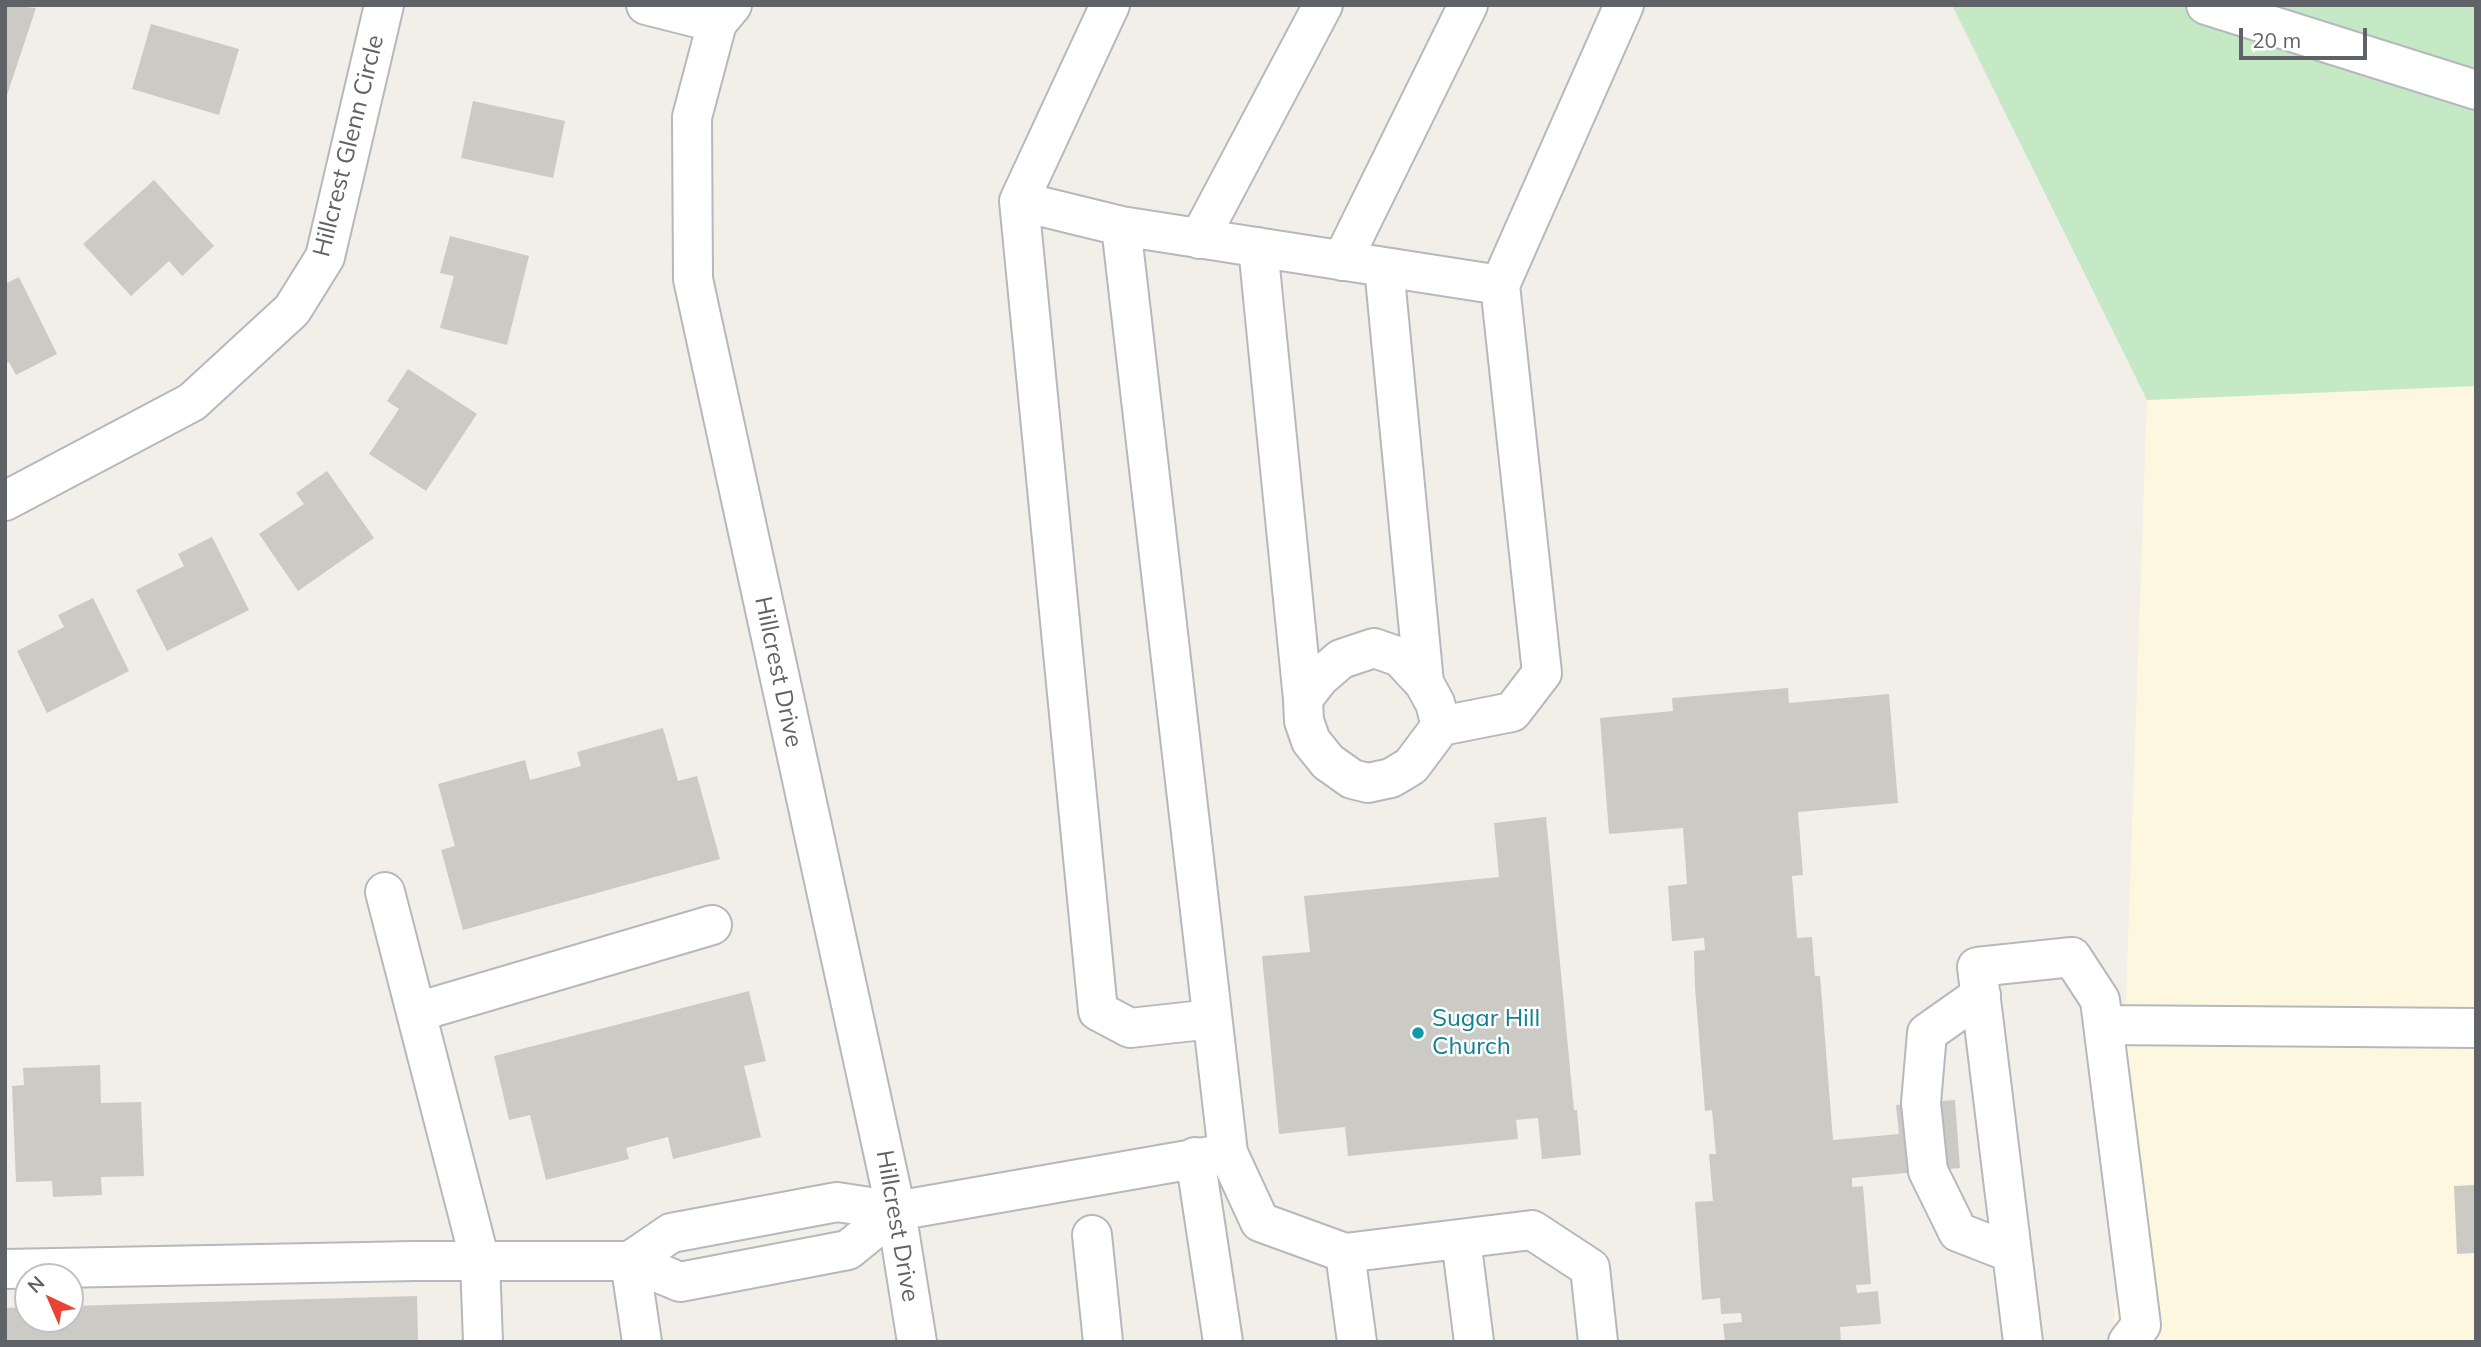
<!DOCTYPE html>
<style>
body{margin:0}
#map{position:relative;width:2481px;height:1347px;overflow:hidden;background:#f1efe8;font-family:Mulish,sans-serif}
canvas{display:block}
.frame{position:absolute;inset:0;border:7px solid #5f6368;pointer-events:none}
.north{position:absolute;left:14px;top:1263px;width:70px;height:70px;box-sizing:border-box;background:#fff;border:2px solid #bfc1c3;border-radius:50%;rotate:316deg;font-size:19px;font-weight:700;line-height:28px;text-align:center;color:#5f6368}
.north::after{content:'';display:block;margin:auto;width:24px;height:32px;background:#ea4335;clip-path:polygon(50% 0,100% 100%,50% 72%,0 100%)}
.scale{position:absolute;left:2239px;top:28px;width:128px;height:32px;box-sizing:border-box;border:4px solid #5f6368;border-top:0;padding-left:9px;font-size:21px;line-height:24px;white-space:nowrap;color:#5f6368;-webkit-text-stroke:5px #fff;paint-order:stroke}
</style>
<div id="map">
<canvas width="2481" height="1347"></canvas>
<div class="frame"></div>
<div class="north">N</div>
<div class="scale">20 m</div>
</div>
<script>
const ctx = document.querySelector('canvas').getContext('2d');
ctx.lineJoin = 'round';
function fill(path, color) {
  ctx.fillStyle = color;
  ctx.fill(path, 'evenodd');
}
function shape(rows) {
  const path = new Path2D();
  for (const r of rows) {
    path.moveTo(r[0], r[1]);
    for (let i = 2; i < r.length; i += 2) path.lineTo(r[i], r[i + 1]);
  }
  return path;
}
function stroke(path, color, width, dash) {
  ctx.strokeStyle = color;
  ctx.lineWidth = width;
  ctx.lineCap = dash ? 'butt' : 'round';
  ctx.setLineDash(dash || []);
  ctx.stroke(path);
}
function drawText(font, color, halo, rows, align = 'center') {
  ctx.font = font + ' Mulish,sans-serif';
  ctx.lineWidth = 5;
  ctx.setLineDash([]);
  ctx.textBaseline = 'middle';
  ctx.strokeStyle = halo;
  ctx.fillStyle = color;
  for (const [text, x, y, turn = 0] of rows) {
    ctx.save();
    ctx.translate(x, y);
    ctx.rotate((+turn || 0) * Math.PI / 180);
    ctx.textAlign = isNaN(turn) ? turn : align;
    if (halo) ctx.strokeText(text, 0, 0);
    ctx.fillText(text, 0, 0);
    ctx.restore();
  }
}
const commercial = shape([
 [2476,386,2476,1342,2114,1342,2147,400]
]);
const green = shape([
 [1952,5,2476,5,2476,386,2147,400]
]);
const building = shape([
 [5,5,36,8,6,98,5,98],
 [151,24,239,49,219,115,132,89],
 [473,101,565,121,553,178,461,158],
 [154,180,214,246,182,276,169,261,131,296,83,244],
 [450,236,529,256,507,345,440,328,454,276,440,273],
 [19,277,57,354,16,375,9,362,5,363,5,284],
 [408,369,477,414,426,491,369,454,399,409,387,401],
 [327,471,374,538,298,591,259,534,304,504,296,493],
 [212,537,249,610,167,651,136,590,184,566,178,554],
 [93,598,129,671,47,713,17,651,64,627,58,615],
 [1788,688,1789,703,1889,694,1898,803,1798,812,1803,875,1792,876,1797,938,1812,937,1815,976,1820,976,1833,1140,1899,1134,1896,1105,1955,1100,1960,1168,1852,1178,1852,1187,1863,1186,1871,1284,1856,1285,1857,1293,1878,1291,1881,1324,1840,1327,1841,1342,1725,1342,1723,1324,1742,1322,1741,1313,1721,1314,1720,1298,1702,1300,1695,1202,1713,1201,1709,1154,1716,1154,1712,1110,1705,1111,1695,987,1694,951,1705,950,1704,938,1672,941,1668,886,1687,884,1683,828,1609,834,1600,718,1673,711,1672,698],
 [663,728,678,781,697,776,720,859,463,930,441,850,455,846,438,784,525,760,530,780,581,766,577,752],
 [1546,817,1574,1110,1577,1110,1581,1155,1542,1159,1538,1118,1516,1120,1518,1139,1348,1156,1345,1127,1279,1134,1262,956,1310,952,1304,896,1499,877,1494,823],
 [749,991,766,1061,744,1066,761,1137,673,1159,668,1137,626,1148,629,1159,546,1180,530,1115,509,1120,494,1056],
 [100,1065,101,1103,141,1102,144,1176,101,1177,102,1195,53,1197,52,1181,16,1182,12,1086,24,1085,23,1068],
 [2476,1185,2476,1253,2457,1254,2454,1186],
 [417,1296,418,1342,5,1342,5,1308,28,1307,28,1319,70,1319,70,1306]
]);
const minor = shape([
 [646,5,717,23],
 [732,5,717,23,692,117,693,279,896,1211,917,1342],
 [1110,5,1019,201,1121,226],
 [2206,5,2476,90],
 [1019,201,1098,1011,1130,1028,1212,1019],
 [1199,239,1323,5],
 [1258,247,1303,699],
 [1342,261,1468,5],
 [1384,267,1424,683],
 [1500,285,1624,5],
 [5,501,192,402,292,310,325,257,384,5],
 [385,892,480,1261,483,1342],
 [1981,995,1927,1033,1921,1103,1928,1171,1958,1232,2012,1253],
 [417,1012,712,925],
 [2103,1025,2476,1028],
 [1228,1153,1260,1222,1345,1253,1532,1230,1590,1268,1598,1342],
 [1195,1157,1223,1342],
 [1092,1235,1103,1342],
 [1461,1239,1474,1342],
 [1345,1253,1357,1342],
 [630,1261,671,1233,837,1202,896,1211,1228,1153,1121,226,1500,285,1542,673,1512,712,1441,726,1411,766,1391,778,1368,783,1352,779,1328,762,1311,741,1304,721,1303,699,1320,677,1341,659,1374,648,1400,657,1424,683,1435,703,1441,726],
 [630,1261,642,1342],
 [5,1269,415,1261,630,1261,680,1282,848,1250,896,1211],
 [2023,1342,1977,967,2072,957,2100,1000,2141,1325,2128,1342]
]);
const markers = [
 [1418,1033,7,"#0f9aa8"]
];
const streetNames = [
 ["Hillcrest Glenn Circle",349,146,-76],
 ["Hillcrest Drive",778,672,78],
 ["Hillcrest Drive",897,1226,80]
];
const cultureNames = [
 ["Sugar Hill",1432,1019],
 ["Church",1432,1047]
];
fill(commercial, '#fef7e0');
fill(green, '#c5e8c5');
fill(building, '#cccac5');
stroke(minor, '#b5b8bc', 42);
stroke(minor, '#fff', 38);
for (const [x, y, r, color] of markers) {
  const dot = new Path2D();
  dot.arc(x, y, r, 0, 2 * Math.PI);
  ctx.fillStyle = color;
  ctx.fill(dot);
  stroke(dot, '#fff', 2.5);
}
drawText('24px', '#5f6368', '#fff', streetNames);
drawText('24px', '#0d838f', '#fff', cultureNames, 'left');
</script>
